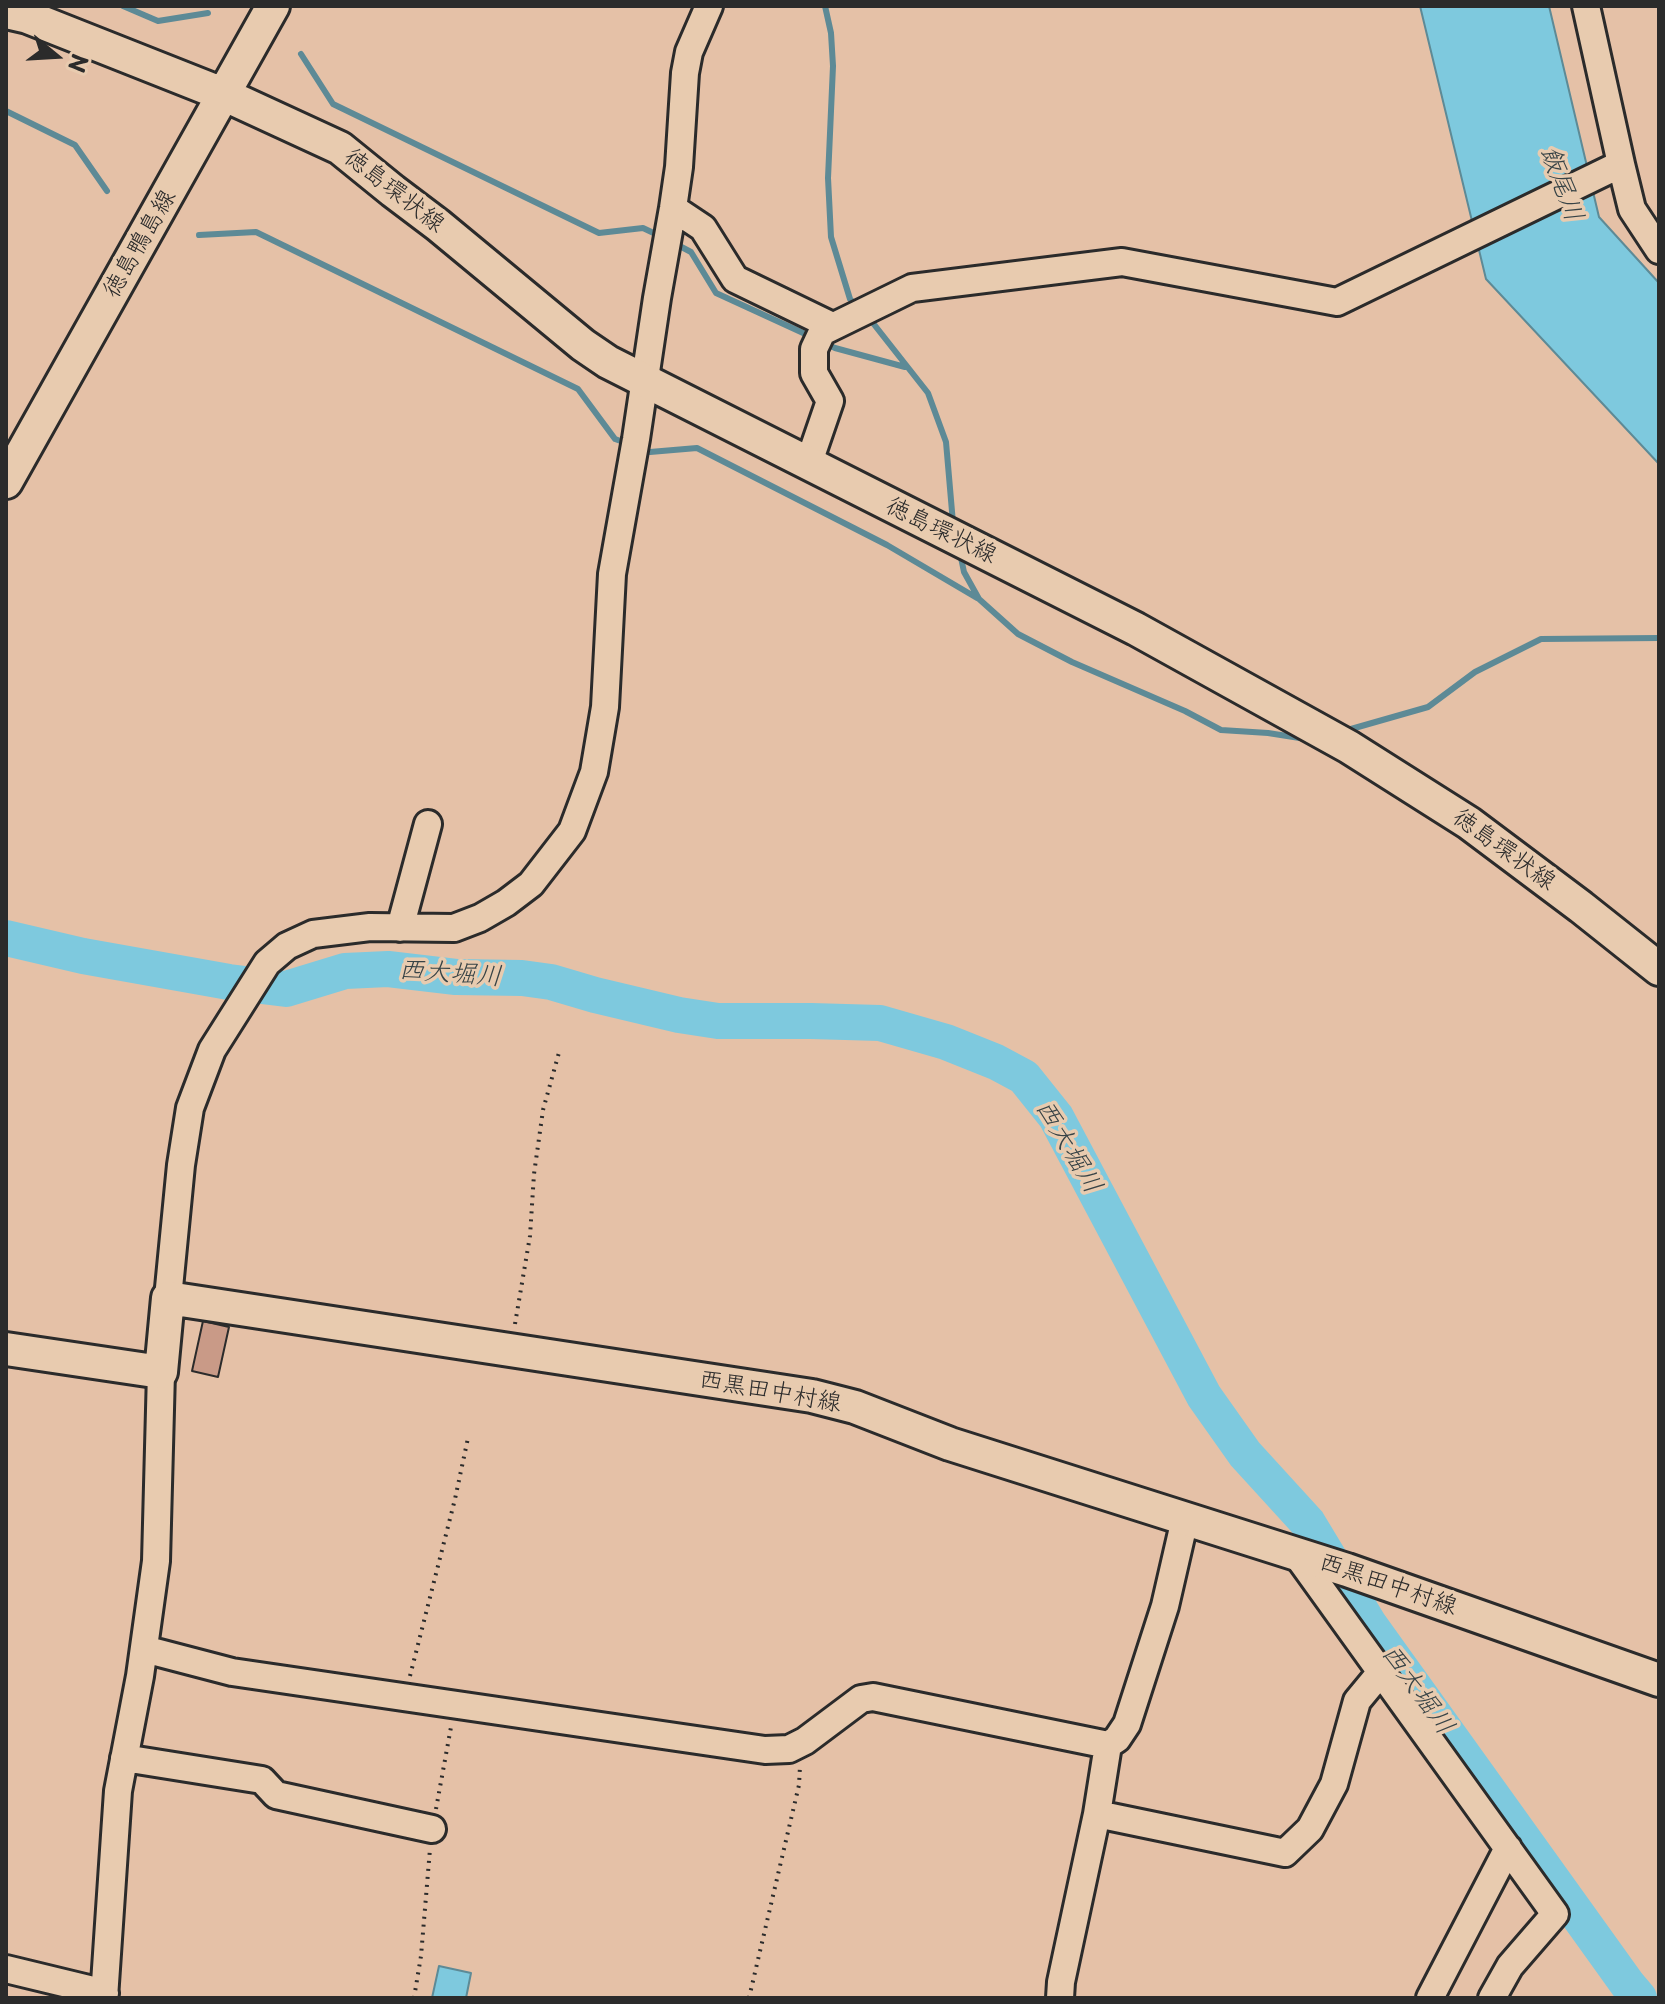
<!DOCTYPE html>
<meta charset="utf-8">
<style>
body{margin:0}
#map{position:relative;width:1665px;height:2004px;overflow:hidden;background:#e5c1a7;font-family:"Playpen Sans",sans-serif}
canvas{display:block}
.frame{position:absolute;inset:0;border:8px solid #2b2b2b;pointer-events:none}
.north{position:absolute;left:16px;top:16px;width:80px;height:80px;-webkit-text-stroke:6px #e8cbaf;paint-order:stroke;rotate:108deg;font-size:22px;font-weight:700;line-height:32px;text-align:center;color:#2b2b2b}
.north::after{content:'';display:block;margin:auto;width:28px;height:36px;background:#2b2b2b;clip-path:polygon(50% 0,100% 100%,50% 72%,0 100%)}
</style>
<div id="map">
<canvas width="1665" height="2004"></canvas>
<div class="frame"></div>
<div class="north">N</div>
</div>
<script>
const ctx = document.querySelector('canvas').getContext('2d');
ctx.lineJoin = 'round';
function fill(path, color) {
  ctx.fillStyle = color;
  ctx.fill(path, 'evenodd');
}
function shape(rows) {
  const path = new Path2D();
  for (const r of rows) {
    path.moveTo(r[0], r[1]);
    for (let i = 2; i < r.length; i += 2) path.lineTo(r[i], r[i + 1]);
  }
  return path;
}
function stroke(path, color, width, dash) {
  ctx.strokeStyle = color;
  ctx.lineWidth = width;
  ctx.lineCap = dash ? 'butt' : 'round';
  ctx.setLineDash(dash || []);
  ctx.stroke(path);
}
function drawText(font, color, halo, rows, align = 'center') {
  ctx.font = font + ' "Playpen Sans","Klee One",sans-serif';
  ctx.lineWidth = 7;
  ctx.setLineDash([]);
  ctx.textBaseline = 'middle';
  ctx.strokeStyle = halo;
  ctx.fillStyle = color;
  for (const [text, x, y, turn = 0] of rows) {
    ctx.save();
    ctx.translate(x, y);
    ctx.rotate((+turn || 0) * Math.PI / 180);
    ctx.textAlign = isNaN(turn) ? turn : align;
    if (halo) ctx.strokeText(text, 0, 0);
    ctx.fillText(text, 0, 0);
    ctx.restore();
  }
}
const water = shape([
 [1420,6,1549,6,1599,217,1659,283,1659,464,1486,279,1420,6],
 [439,1966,471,1973,466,1998,432,1998,439,1966]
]);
const stream = shape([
 [123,6,158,21,208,13],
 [825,6,831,33,833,66,828,178,831,237,850,299,858,307],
 [301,54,333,104,599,233,643,228,662,237],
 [6,111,75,145,107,191],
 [199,235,256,232,578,389,615,439,629,444],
 [672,242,691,252,716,293,814,338],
 [869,318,928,393,946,442,953,523],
 [824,343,835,348,905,367],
 [639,448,650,452,697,448,887,545,977,598],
 [960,553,964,572,979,599,1018,634,1072,662,1185,711,1221,730,1268,733,1306,739],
 [1344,731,1428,707,1475,672,1541,639,1659,638]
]);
const river = shape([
 [6,938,83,956,229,982,286,989,345,971,388,969,456,977,522,978,551,982,595,995,679,1015,718,1021,811,1021,880,1023,946,1042,996,1062,1024,1077,1056,1117,1204,1396,1245,1454,1308,1523,1369,1624,1628,1985,1639,1998]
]);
const building = shape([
 [203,1321,229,1327,218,1377,192,1371,203,1321]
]);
const path = shape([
 [515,1324,530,1236,534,1174,543,1110,560,1049],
 [410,1676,455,1499,468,1438],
 [436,1809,451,1727],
 [414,1998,421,1956,430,1849],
 [749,1998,799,1785,800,1766]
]);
const minor = shape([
 [1621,164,1632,209,1659,250],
 [673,208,703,228,735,279,832,326],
 [808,465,830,401,814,373,814,349,822,332,912,288,1122,262,1337,302,1621,164,1586,6],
 [400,928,428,824],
 [168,1298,181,1165,190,1108,212,1050,267,963,287,946,313,934,370,927,454,928,480,918,506,903,531,884,572,831,594,772,605,707,612,574,636,439,657,298,673,208,679,167,685,73,689,52,709,6],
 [1296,1554,1555,1914,1510,1966,1492,1998],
 [144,1649,232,1672,765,1750,789,1749,805,1741,861,1699,873,1697,1108,1745],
 [124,1758,262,1780,276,1795,432,1829],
 [1097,1814,1285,1853,1310,1829,1334,1784,1357,1701,1381,1672],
 [6,1969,105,1993],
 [104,1998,118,1791,140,1676,156,1561,161,1372],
 [1060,1998,1061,1982,1097,1814,1108,1745,1117,1739,1127,1724,1165,1606,1185,1519],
 [1430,1998,1508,1848]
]);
const major = shape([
 [6,12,28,17,225,95,340,148,393,191,438,225,583,345,608,362,1136,629,1349,747,1469,823,1581,907,1659,969],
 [6,482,273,6],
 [6,1349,161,1372,168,1298,812,1396,855,1407,950,1444,1347,1570,1659,1680]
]);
const streetNames = [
 ["徳島環状線",394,191,38],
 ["徳島鴨島線",140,244,-60],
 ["徳島環状線",941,531,26],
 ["徳島環状線",1504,850,36],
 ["西黒田中村線",770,1392,10],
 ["西黒田中村線",1388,1585,19]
];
const waterNames = [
 ["飯尾川",1561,184,70],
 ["西大堀川",450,974,4],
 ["西大堀川",1068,1147,59],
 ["西大堀川",1417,1690,54]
];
fill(water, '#7ec9de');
stroke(water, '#5d8a96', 2);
stroke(stream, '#5d8a96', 6);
stroke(river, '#7ec9de', 36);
fill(building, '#c99a87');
stroke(building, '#2b2b2b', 2);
stroke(minor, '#2b2b2b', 32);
stroke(major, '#2b2b2b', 38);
stroke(path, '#2b2b2b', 4, [2, 6]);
stroke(minor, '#e8cbaf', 26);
stroke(major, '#e8cbaf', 32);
drawText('24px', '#2b2b2b', '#e8cbaf', streetNames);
drawText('italic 26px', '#374346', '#e8cbaf', waterNames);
</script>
